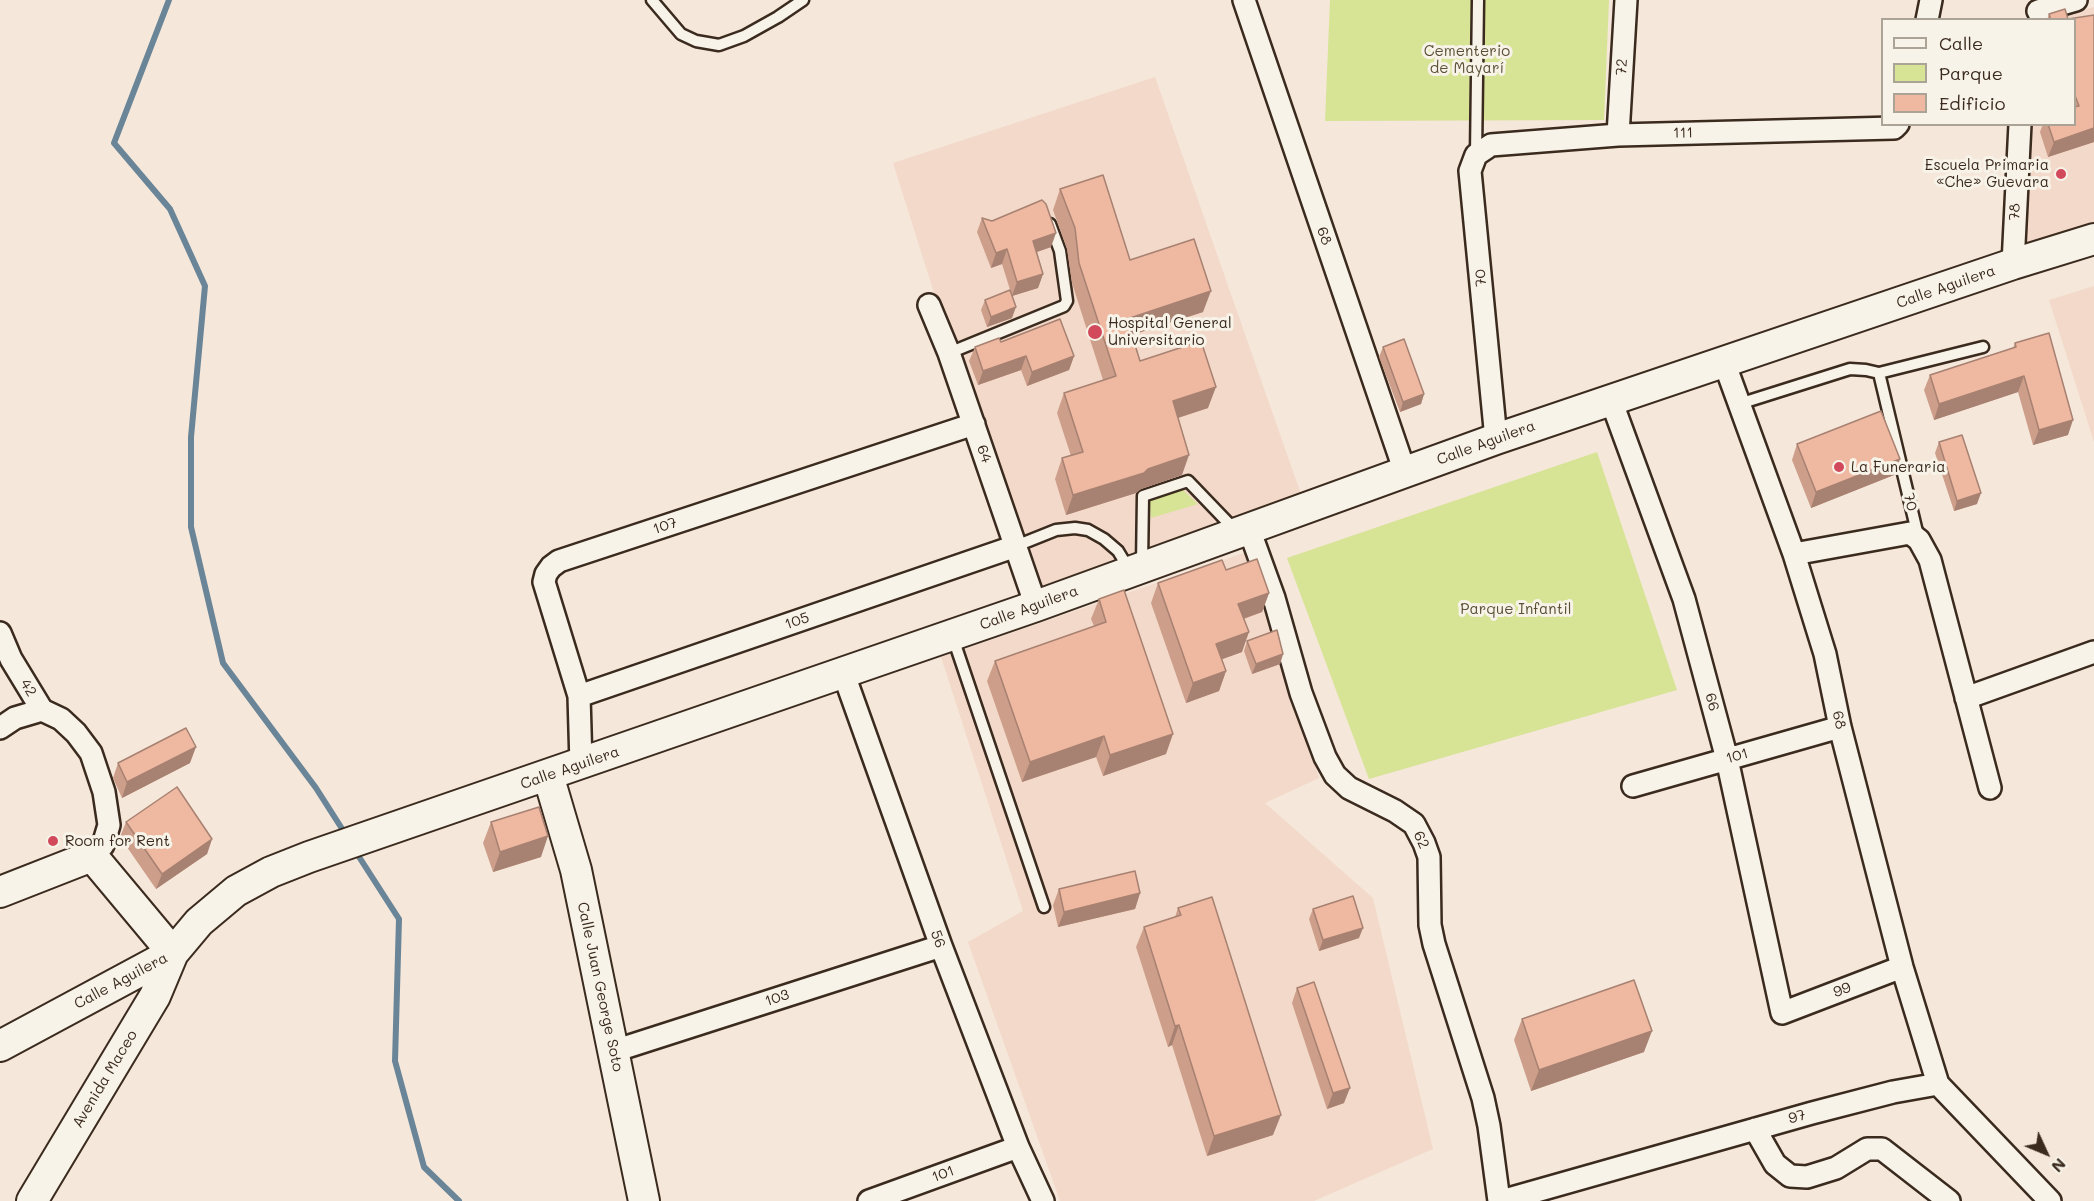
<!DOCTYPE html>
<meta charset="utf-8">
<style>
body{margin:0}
#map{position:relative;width:2094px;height:1201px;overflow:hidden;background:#f5e7da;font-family:Mali,sans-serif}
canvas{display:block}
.legend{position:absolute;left:1881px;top:18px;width:195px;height:108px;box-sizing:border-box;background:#f7f3e8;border:2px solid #aca397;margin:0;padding:8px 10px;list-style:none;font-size:18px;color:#3b2a1e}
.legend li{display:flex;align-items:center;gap:12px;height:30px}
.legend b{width:30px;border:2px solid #aca397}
.north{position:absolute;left:2016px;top:1123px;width:60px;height:60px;-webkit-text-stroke:4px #f7f3e8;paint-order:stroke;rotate:134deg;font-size:16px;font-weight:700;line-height:24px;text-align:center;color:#3b2a1e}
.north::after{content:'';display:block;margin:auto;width:21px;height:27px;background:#3b2a1e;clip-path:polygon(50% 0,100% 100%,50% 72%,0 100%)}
</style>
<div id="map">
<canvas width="2094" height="1201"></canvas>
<ul class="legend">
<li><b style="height:8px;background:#f7f3e8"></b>Calle</li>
<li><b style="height:16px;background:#d7e395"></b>Parque</li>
<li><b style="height:16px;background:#eeb8a1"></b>Edificio</li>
</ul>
<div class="north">N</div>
</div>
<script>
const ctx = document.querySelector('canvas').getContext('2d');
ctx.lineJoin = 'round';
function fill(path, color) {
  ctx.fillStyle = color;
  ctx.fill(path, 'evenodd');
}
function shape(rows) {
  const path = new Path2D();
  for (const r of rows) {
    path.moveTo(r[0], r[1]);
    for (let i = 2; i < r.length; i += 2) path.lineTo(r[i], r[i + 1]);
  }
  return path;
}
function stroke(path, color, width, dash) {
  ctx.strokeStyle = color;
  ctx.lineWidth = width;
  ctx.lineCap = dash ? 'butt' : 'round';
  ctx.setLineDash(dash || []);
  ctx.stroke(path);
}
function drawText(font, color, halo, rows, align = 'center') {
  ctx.font = font + ' Mali,sans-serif';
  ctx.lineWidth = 6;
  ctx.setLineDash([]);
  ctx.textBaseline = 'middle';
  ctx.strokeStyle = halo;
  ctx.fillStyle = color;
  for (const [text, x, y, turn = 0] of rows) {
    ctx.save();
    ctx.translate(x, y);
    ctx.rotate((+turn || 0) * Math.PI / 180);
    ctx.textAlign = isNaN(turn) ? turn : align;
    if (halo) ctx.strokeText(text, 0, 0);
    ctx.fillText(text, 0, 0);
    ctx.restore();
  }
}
const built = shape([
 [2094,7,2094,223,2021,246,2032,125,2074,124,2074,20,2046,19],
 [1155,77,1303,500,1031,600,893,163],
 [2094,286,2094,442,2049,300],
 [1252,550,1319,778,1265,803,1373,898,1433,1149,1314,1201,1060,1201,968,942,1023,911,941,657]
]);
const green = shape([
 [1330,0,1609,0,1604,120,1325,121],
 [1597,452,1677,690,1369,779,1287,558],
 [1181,488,1198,504,1151,518,1149,499]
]);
const stream = shape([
 [169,0,114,143,170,209,205,286,191,437,191,527,223,663,316,788,346,835],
 [354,849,399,919,395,1061,424,1167,459,1201]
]);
const lane = shape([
 [652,0,681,34,696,41,719,45,744,36,778,17,803,0],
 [1476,155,1478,0],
 [949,353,1064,306,1067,301,1060,251,1050,224],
 [1879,373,1983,347],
 [1739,404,1850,369,1866,370,1879,373,1918,536],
 [1016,546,1056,530,1075,528,1088,530,1104,539,1118,551,1130,571],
 [1142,564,1143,496,1188,481,1236,531],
 [953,638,1044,907]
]);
const street = shape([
 [1244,0,1405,472],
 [2038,11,2076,0],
 [1927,20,1931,0],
 [1618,135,1626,0],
 [2013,264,2020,124],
 [929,305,949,353,1036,606],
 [1724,362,1794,554,1825,654,1840,727,1902,967,1938,1084,2050,1201],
 [1611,400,1684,599,1727,759,1782,1013,1902,967],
 [1496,439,1470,171,1476,155,1491,145,1618,135,1894,128,1898,124],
 [1249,529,1274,598,1301,693,1325,757,1335,775,1349,788,1395,811,1414,824,1424,843,1429,857,1430,925,1434,944,1483,1098,1489,1126,1499,1201],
 [1794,554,1910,533,1919,540,1930,560,1990,788],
 [0,633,11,659,42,710],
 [843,672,941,946,1018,1147,1043,1201],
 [579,696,1016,546],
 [1966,698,2094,652],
 [0,728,15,718,42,710,61,719,76,733,91,753,104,792,109,825,103,845,92,856],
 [581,764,579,696,544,582,546,574,551,567,559,561,974,424],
 [1633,786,1840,727],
 [614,1051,941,946],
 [1755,1129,1775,1164,1790,1176,1807,1177,1836,1168,1867,1149,1882,1149,1949,1201],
 [869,1201,1018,1147],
 [1501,1201,1812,1113,1893,1092,1938,1084]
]);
const secondary = shape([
 [548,775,576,870,644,1201],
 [0,892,92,856,173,953],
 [0,1046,173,953,199,922,236,891,271,872,309,857,1036,606,1496,439,2013,264,2094,239],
 [32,1201,155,996,173,953]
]);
const wall = shape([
 [2049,14,2068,19,2094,15,2094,142,2048,157,2040,132,2043,124,2074,124,2074,20,2047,20],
 [1060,189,1130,260,1203,312,1132,335,1140,361,1208,408,1178,418,1182,475,1141,489,1136,493,1066,515,1055,479,1062,458,1071,456,1057,413,1064,393,1103,380,1072,283,1067,249,1053,210],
 [982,218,1051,247,1037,252,1043,274,1038,288,1012,296,1002,264,991,268,977,232],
 [985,300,1012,318,987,327,981,310],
 [1001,342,1074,356,1069,370,1027,386,1021,370,978,385,969,361,975,347],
 [2015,343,2068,435,2033,445,2018,392,1934,420,1924,390,1930,375,2013,348],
 [1383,347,1424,394,1421,404,1400,412,1379,357],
 [1939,442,1977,504,1954,511,1935,453],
 [1797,444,1900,459,1894,475,1811,508,1792,460],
 [1226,570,1269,593,1262,612,1244,619,1242,652,1222,659,1226,671,1219,691,1186,703,1151,603,1158,583],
 [1099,599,1166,754,1103,776,1096,757,1022,782,987,681,995,661,1094,626,1091,619],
 [1247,641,1283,654,1280,664,1252,674,1244,651],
 [118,763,190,763,122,798,113,778],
 [126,822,212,839,207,854,156,889,120,837],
 [491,822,541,857,493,872,483,843],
 [1059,889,1140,893,1135,909,1058,927,1053,905],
 [1178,908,1273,1135,1207,1156,1172,1045,1168,1047,1136,947,1144,927,1175,917],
 [1313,909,1359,938,1319,951,1309,919],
 [1297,988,1344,1103,1327,1109,1292,1003],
 [1522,1019,1644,1052,1531,1091,1514,1040]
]);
const shadedWall = shape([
 [2094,128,2094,142,2048,157,2054,142],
 [1056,233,1051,247,1028,255,1033,241],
 [1007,249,1002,264,991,268,996,253],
 [1043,274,1038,288,1012,296,1017,282],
 [1211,291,1203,312,1119,339,1127,319],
 [1016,307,1012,318,987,327,991,317],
 [1026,356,1021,370,978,385,983,371],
 [1074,356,1069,370,1027,386,1032,372],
 [2024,376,2018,392,1934,420,1939,404],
 [1216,387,1208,408,1165,422,1173,401],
 [1424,394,1421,404,1400,412,1403,402],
 [2073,420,2068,435,2033,445,2039,430],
 [1189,455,1182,475,1141,489,1136,493,1066,515,1073,495],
 [1900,459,1894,475,1811,508,1816,492],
 [1981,493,1977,504,1954,511,1957,501],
 [1269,593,1262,612,1231,623,1238,604],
 [1249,632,1242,652,1209,664,1216,644],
 [1283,654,1280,664,1252,674,1256,664],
 [1226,671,1219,691,1186,703,1193,683],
 [1173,734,1166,754,1103,776,1110,755],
 [1104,736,1096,757,1022,782,1030,762],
 [196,747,190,763,122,798,127,782],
 [548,836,541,857,493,872,500,852],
 [212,839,207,854,156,889,162,874],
 [1140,893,1135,909,1058,927,1064,912],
 [1363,928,1359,938,1319,951,1323,940],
 [1179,1025,1172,1045,1168,1047,1175,1026],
 [1652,1031,1644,1052,1531,1091,1539,1070],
 [1350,1088,1344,1103,1327,1109,1333,1093],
 [1281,1115,1273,1135,1207,1156,1214,1136]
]);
const building = shape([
 [2065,9,2068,19,2094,15,2094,128,2054,142,2048,124,2074,124,2074,107,2079,106,2074,93,2074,20,2051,20,2049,14,2065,9],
 [1103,175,1130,260,1194,239,1211,291,1127,319,1140,361,1201,341,1216,387,1173,401,1189,455,1148,469,1144,473,1073,495,1062,458,1083,452,1064,393,1116,376,1079,263,1075,228,1060,189,1103,175],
 [1042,200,1046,204,1056,233,1033,241,1043,274,1017,282,1007,249,996,253,982,218,992,221,1042,200],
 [1010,290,1016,307,991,317,985,300,1010,290],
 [1060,319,1074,356,1032,372,1026,356,983,371,975,347,999,338,1001,342,1060,319],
 [2049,333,2073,420,2039,430,2024,376,1939,404,1930,375,2016,347,2015,343,2049,333],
 [1404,339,1424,394,1403,402,1383,347,1404,339],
 [1881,411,1900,459,1816,492,1797,444,1881,411],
 [1962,435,1981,493,1957,501,1939,442,1962,435],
 [1257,559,1269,593,1238,604,1249,632,1216,644,1226,671,1193,683,1158,583,1222,560,1226,570,1257,559],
 [1124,590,1173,734,1110,755,1104,736,1030,762,995,661,1106,622,1099,599,1124,590],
 [1277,630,1283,654,1256,664,1247,641,1277,630],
 [186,728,196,747,127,782,118,763,186,728],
 [177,787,212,839,162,874,126,822,177,787],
 [539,807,548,836,500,852,491,822,539,807],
 [1135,871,1140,893,1064,912,1059,889,1135,871],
 [1353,896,1363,928,1323,940,1313,909,1353,896],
 [1212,897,1281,1115,1214,1136,1179,1025,1175,1026,1144,927,1181,915,1178,908,1212,897],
 [1634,980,1652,1031,1539,1070,1522,1019,1634,980],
 [1314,982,1350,1088,1333,1093,1297,988,1314,982]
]);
const markers = [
 [2061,174,6,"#d1495b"],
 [1095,332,8,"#d1495b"],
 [1839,467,6,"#d1495b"],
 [53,841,6,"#d1495b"]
];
const parkNames = [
 ["Cementerio",1467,51],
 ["de Mayarí",1467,68],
 ["Parque Infantil",1516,609]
];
const streetNames = [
 ["72",1622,67,-86],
 ["111",1683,133,-1],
 ["78",2015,212,-88],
 ["68",1324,236,71],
 ["70",1481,278,-95],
 ["Calle Aguilera",1946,287,-19],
 ["Calle Aguilera",1486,443,-20],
 ["64",984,454,71],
 ["70",1910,502,76],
 ["107",665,526,-18],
 ["Calle Aguilera",1029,608,-20],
 ["105",797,621,-19],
 ["42",28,688,59],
 ["66",1712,702,75],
 ["68",1839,720,78],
 ["101",1737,756,-16],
 ["Calle Aguilera",570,768,-19],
 ["62",1421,840,65],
 ["56",938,939,70],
 ["Calle Aguilera",121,981,-28],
 ["Calle Juan George Soto",600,987,78],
 ["99",1842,990,-21],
 ["103",777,998,-18],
 ["Avenida Maceo",105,1079,-59],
 ["97",1797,1117,-16],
 ["101",943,1174,-20]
];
const poiNames = [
 ["Escuela Primaria",2049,165,"right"],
 ["«Che» Guevara",2049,182,"right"],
 ["Hospital General",1108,323],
 ["Universitario",1108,340],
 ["La Funeraria",1851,467],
 ["Room for Rent",65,841]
];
fill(built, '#f3d9c9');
fill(green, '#d7e395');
stroke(stream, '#698597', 6);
stroke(lane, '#3b2a1e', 15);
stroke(street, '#3b2a1e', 26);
stroke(secondary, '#3b2a1e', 34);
stroke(lane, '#f7f3e8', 10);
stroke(street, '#f7f3e8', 21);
stroke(secondary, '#f7f3e8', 30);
fill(wall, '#cd9e8a');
fill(shadedWall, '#a78171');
fill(building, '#eeb8a1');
stroke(building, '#a78171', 1.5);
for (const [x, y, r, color] of markers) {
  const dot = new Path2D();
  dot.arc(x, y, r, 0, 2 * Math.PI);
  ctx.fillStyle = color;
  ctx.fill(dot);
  stroke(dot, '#f7f3e8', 2);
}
drawText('15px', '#5a4f36', '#f7f3e8', parkNames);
drawText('15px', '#3b2a1e', '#f7f3e8', streetNames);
drawText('15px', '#3b2a1e', '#f7f3e8', poiNames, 'left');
</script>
